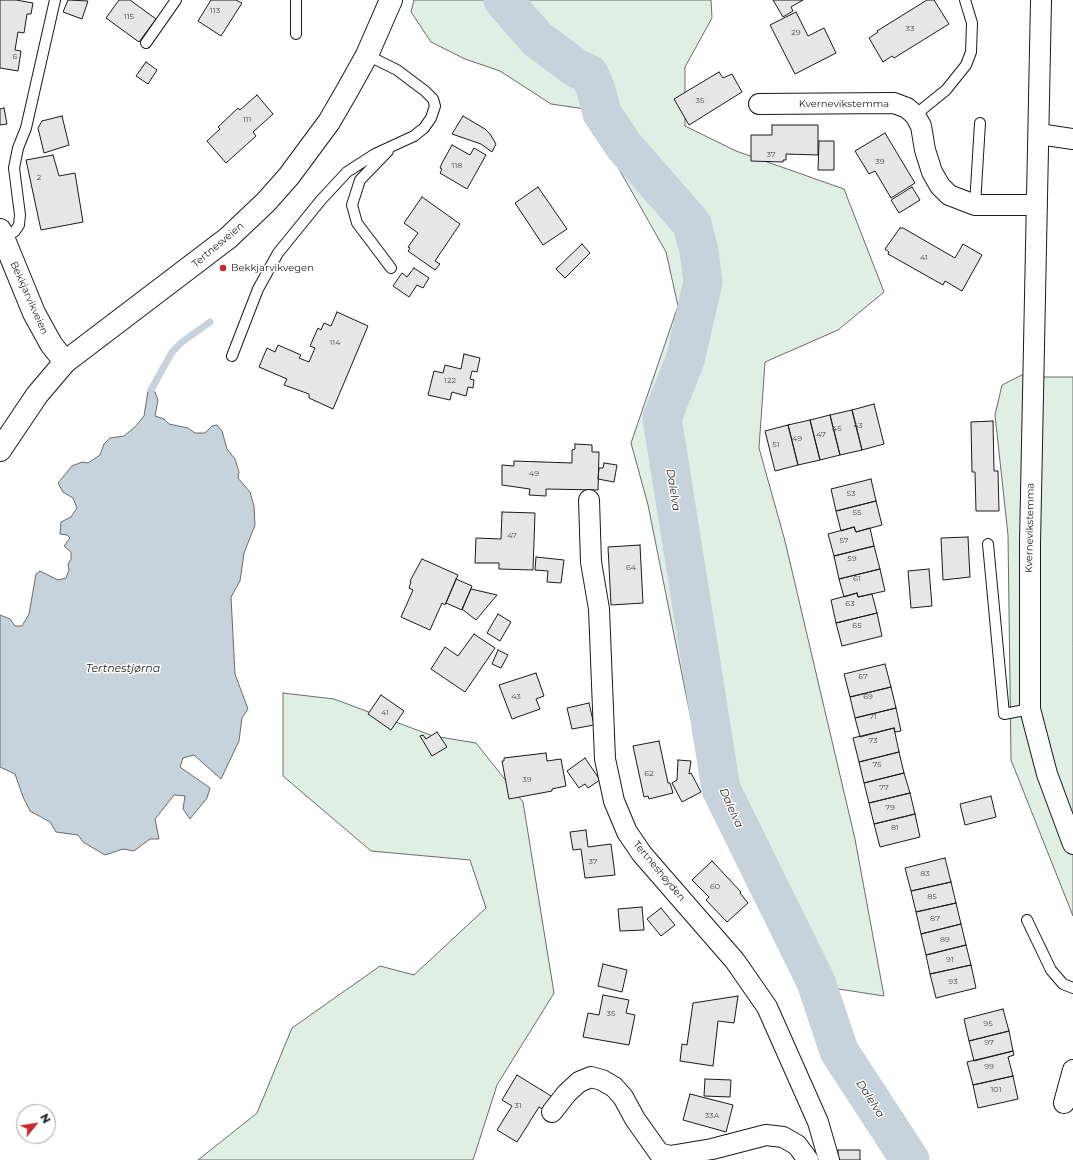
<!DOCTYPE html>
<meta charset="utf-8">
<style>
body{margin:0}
#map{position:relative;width:1073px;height:1160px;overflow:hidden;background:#fff;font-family:Montserrat,sans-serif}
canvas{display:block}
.north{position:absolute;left:16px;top:1104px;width:40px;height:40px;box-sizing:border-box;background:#fff;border:1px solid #a3a3a3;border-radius:50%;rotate:60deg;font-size:11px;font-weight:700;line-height:16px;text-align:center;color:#1a1a1a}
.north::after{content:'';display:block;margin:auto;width:14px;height:18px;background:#c62828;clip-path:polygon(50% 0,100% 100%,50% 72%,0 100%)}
</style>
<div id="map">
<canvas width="1073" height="1160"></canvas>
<div class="north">N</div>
</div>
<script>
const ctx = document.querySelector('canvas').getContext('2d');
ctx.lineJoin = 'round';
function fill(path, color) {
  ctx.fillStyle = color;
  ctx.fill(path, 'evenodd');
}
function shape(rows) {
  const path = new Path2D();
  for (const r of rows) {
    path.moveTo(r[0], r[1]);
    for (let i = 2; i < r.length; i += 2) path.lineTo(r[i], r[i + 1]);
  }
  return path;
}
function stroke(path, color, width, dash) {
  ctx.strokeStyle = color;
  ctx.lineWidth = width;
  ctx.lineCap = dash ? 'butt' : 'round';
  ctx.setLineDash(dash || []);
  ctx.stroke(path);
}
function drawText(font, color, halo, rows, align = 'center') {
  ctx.font = font + ' Montserrat,sans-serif';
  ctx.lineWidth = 3;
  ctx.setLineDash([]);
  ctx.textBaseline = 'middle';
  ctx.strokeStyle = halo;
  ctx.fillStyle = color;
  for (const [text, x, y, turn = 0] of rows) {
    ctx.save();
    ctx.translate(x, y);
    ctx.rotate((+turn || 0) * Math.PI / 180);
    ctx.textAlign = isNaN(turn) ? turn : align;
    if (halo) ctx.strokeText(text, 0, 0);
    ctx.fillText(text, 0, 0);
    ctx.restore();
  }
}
const green = shape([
 [414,0,711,0,712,18,685,67,685,126,736,151,844,189,884,292,838,330,765,362,759,448,785,541,855,839,884,996,806,984,748,878,698,754,648,505,631,443,678,306,666,252,585,109,551,104,500,71,465,59,431,42,411,12,414,0],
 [1024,374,1045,377,1073,377,1073,916,1011,760,1008,535,995,415,1002,385,1024,374],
 [283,693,334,699,433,736,476,743,523,802,554,993,497,1085,473,1160,198,1160,257,1113,292,1028,380,966,414,975,486,908,470,860,371,851,283,776,283,693]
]);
const water = shape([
 [151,390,155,392,158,400,155,416,164,419,169,424,188,428,195,433,205,433,212,426,217,425,222,431,227,449,235,459,239,472,238,478,250,492,254,506,255,525,244,553,240,581,231,597,235,674,248,709,242,718,239,741,221,779,194,755,183,758,180,767,210,788,207,798,190,819,183,809,185,796,174,795,155,819,159,839,150,839,134,851,123,849,105,855,83,842,78,835,56,832,50,822,30,811,23,797,15,774,0,767,0,615,10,619,15,626,22,626,29,614,36,574,40,571,58,580,66,578,69,570,68,564,71,559,71,552,64,546,70,538,67,535,60,534,61,522,71,517,77,508,73,498,63,492,58,483,72,466,82,462,88,463,100,455,104,444,110,438,124,436,135,427,144,416,148,391,151,390]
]);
const stream = shape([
 [151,390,172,352,182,342,210,322]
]);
const river = shape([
 [503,0,537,39,576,68,589,74,596,90,602,113,624,146,692,224,699,251,703,282,685,360,662,418,721,789,816,982,839,1051,910,1160]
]);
const building = shape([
 [0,0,16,0,33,3,31,14,27,14,24,33,18,32,15,50,21,51,18,71,0,68,0,0],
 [68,0,88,1,82,19,63,12,68,0],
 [119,0,130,0,156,19,139,42,106,18,119,0],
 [211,0,236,0,242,3,221,36,198,21,211,0],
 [773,0,803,0,791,7,793,11,783,17,773,0],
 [927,0,934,0,949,24,894,58,892,56,883,62,869,38,878,32,877,31,927,0],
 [796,12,808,36,824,28,836,53,795,74,770,25,796,12],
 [146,62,157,70,148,84,136,76,146,62],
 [719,72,723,78,732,74,742,92,689,125,674,99,719,72],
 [257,95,273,114,253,132,256,136,226,163,207,141,220,129,218,127,238,108,240,110,257,95],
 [4,108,7,124,0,125,0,109,4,108],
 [62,116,69,145,44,153,38,128,42,121,62,116],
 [463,116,485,129,490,134,496,144,492,152,481,144,452,134,463,116],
 [772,125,818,125,818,155,786,154,786,160,783,160,783,162,751,161,751,135,772,135,772,125],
 [885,133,915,183,891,198,875,171,869,174,855,151,885,133],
 [819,141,834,141,834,170,818,170,819,141],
 [452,145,470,155,474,148,486,155,467,189,440,173,442,169,440,168,442,163,452,145],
 [53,155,59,176,75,173,83,222,41,230,26,160,53,155],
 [538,187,567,229,543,245,515,203,538,187],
 [912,187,920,200,899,213,891,200,912,187],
 [422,197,460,224,435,261,440,264,435,270,408,251,410,248,408,247,418,233,404,223,422,197],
 [900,228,903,228,955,258,963,244,982,255,962,291,945,281,943,285,888,254,889,252,885,249,900,228],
 [582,244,590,253,565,278,556,269,582,244],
 [414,268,429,278,423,288,417,285,409,297,393,286,402,273,407,277,414,268],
 [337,312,368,326,333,409,309,398,309,394,284,385,287,379,259,367,267,348,275,352,278,345,301,355,299,358,309,362,315,348,310,346,318,328,321,330,324,323,331,326,337,312],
 [464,354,480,358,477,372,472,371,470,379,474,380,473,388,468,387,466,396,452,392,450,400,428,395,434,371,443,373,445,365,461,369,464,354],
 [874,404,884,444,862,450,852,410,874,404],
 [852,410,862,450,840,455,830,415,852,410],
 [830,415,840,455,820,460,810,420,830,415],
 [810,420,820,460,798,465,788,425,810,420],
 [993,421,994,471,998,471,999,511,976,511,975,472,972,472,971,422,993,421],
 [788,425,798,465,775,471,765,431,788,425],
 [575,444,592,445,592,452,599,452,598,490,546,489,546,496,529,495,530,489,502,485,502,465,514,466,514,461,572,463,572,450,575,449,575,444],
 [604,463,617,465,614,482,598,479,599,468,603,468,604,463],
 [871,479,876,501,836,511,831,489,871,479],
 [876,501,882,525,856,532,854,527,841,531,836,511,876,501],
 [502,512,535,513,533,570,499,569,499,563,475,563,476,538,501,539,502,512],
 [854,527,856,532,870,528,874,546,834,556,828,534,854,527],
 [968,537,970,577,943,580,941,538,968,537],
 [640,545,643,603,611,605,608,547,640,545],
 [874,546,880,569,839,579,834,556,874,546],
 [536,557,564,560,561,583,547,582,548,571,535,570,536,557],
 [422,559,458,575,445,605,442,603,430,630,401,617,413,590,409,588,411,582,410,581,422,559],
 [880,569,885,591,858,597,857,593,844,597,839,579,880,569],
 [929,569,932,606,911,608,908,571,929,569],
 [456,579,472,586,462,610,446,603,456,579],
 [471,589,497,595,476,620,462,609,471,589],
 [857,593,858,597,872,594,877,613,836,623,831,600,857,593],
 [877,613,882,636,842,646,836,623,877,613],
 [498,614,511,622,500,641,487,633,498,614],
 [474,634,495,648,465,692,431,669,445,647,458,656,474,634],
 [498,650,508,655,501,668,492,664,498,650],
 [885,664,891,687,850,697,844,674,885,664],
 [536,673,544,696,536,699,540,709,512,719,499,685,536,673],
 [891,687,896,708,855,718,850,697,891,687],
 [381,695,404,711,391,730,368,714,381,695],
 [589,703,594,725,572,729,567,708,589,703],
 [896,708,901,731,895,732,894,728,860,737,855,718,896,708],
 [894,728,899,752,859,762,853,738,894,728],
 [437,732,447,747,432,756,420,736,423,735,426,739,437,732],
 [659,741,668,783,670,783,673,793,649,799,648,796,644,797,633,746,659,741],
 [899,752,904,773,864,783,859,762,899,752],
 [546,753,547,761,561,759,566,786,552,789,552,791,509,799,502,761,504,761,504,758,546,753],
 [585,758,600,780,588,788,585,784,579,788,567,771,585,758],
 [678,760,691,761,689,774,691,773,701,792,682,802,672,783,677,780,678,760],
 [904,773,910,793,869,803,864,783,904,773],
 [910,793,915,814,874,824,869,803,910,793],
 [991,796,996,817,965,825,960,804,991,796],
 [915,814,920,837,880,847,874,824,915,814],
 [586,830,588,847,611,844,615,875,585,878,581,849,573,850,570,832,586,830],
 [945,858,951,882,911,891,905,868,945,858],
 [712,861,741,892,740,893,748,903,727,922,706,900,709,897,692,880,712,861],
 [951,882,956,903,916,912,911,891,951,882],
 [956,903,961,924,921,934,916,912,956,903],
 [642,907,644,930,620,931,618,909,642,907],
 [661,908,675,925,661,936,647,919,661,908],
 [961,924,966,945,926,955,921,934,961,924],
 [966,945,971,965,930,974,926,955,966,945],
 [603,964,627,970,622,992,598,986,603,964],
 [971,965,976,988,936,998,930,974,971,965],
 [603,995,629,1000,626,1013,635,1015,629,1045,583,1037,588,1013,599,1015,603,995],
 [738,996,734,1023,718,1021,713,1066,680,1061,682,1044,687,1045,693,1003,738,996],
 [1003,1009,1009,1031,969,1041,964,1019,1003,1009],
 [1009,1031,1013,1051,974,1061,969,1041,1009,1031],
 [1013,1051,1014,1055,1008,1057,1013,1076,973,1085,967,1062,1013,1051],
 [517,1075,556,1099,548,1113,539,1107,517,1142,497,1130,512,1106,502,1100,517,1075],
 [1013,1076,1018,1099,978,1108,973,1085,1013,1076],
 [705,1079,731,1080,730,1097,704,1096,705,1079],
 [690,1094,733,1105,726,1132,683,1120,690,1094],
 [838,1150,860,1150,860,1160,838,1160,838,1150]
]);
const service = shape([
 [296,34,296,0],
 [146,43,176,0],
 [915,115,946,90,966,65,971,52,972,23,965,0],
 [388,151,360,180,352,205,357,223,391,268],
 [975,205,980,123],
 [3,239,15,231,19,225,20,215,14,168,18,148,26,128,55,0],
 [232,356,258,289,278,253,321,200,347,172,375,154,414,136,424,128,431,118,435,106,433,99,425,91,397,70,367,55],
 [988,544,1004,714,1030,709],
 [1027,920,1051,970,1063,984,1073,988]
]);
const minor = shape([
 [1041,0,1030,543,1030,709,1047,774,1073,844],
 [759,104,894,103,907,108,915,115,921,126,925,150,932,172,940,186,949,195,975,205,1037,205],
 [1039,134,1073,139],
 [589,500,591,562,599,609,605,759,614,801,627,832,642,854,735,961,767,1007,818,1122,829,1160],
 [1064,1103,1073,1070],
 [552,1112,567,1093,579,1082,591,1077,602,1080,614,1087,623,1097,635,1119,659,1153,670,1156,712,1149,766,1135,783,1137,797,1145,808,1160]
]);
const tertiary = shape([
 [0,230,34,313,51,344,65,362]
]);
const secondary = shape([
 [0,450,37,395,65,362,228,238,266,202,289,176,329,122,347,91,367,55,391,0]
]);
const markers = [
 [223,268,4,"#c62828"]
];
const numberNames = [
 ["113",215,11],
 ["115",129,17],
 ["33",910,29],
 ["29",796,33],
 ["6",15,57],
 ["35",700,101],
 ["111",247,120],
 ["37",771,155],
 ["39",880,162],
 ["118",457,166],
 ["2",39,178],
 ["41",924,258],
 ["114",335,343],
 ["122",450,381],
 ["43",858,426],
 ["45",837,429],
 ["47",821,435],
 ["49",797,439],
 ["51",776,445],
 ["49",534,474],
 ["53",851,494],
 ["55",857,513],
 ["47",512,536],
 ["57",844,541],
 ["59",852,559],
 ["64",631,568],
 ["61",857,579],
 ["63",850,604],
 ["65",857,626],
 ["67",863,677],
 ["43",516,697],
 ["69",868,697],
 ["41",385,713],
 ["71",873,717],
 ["73",873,741],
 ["75",877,765],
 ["62",649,774],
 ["39",527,780],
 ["77",884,788],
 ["79",890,808],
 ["81",895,828],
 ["37",593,862],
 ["83",925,874],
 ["60",715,887],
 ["85",932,897],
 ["87",935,919],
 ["89",945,940],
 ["91",950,960],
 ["93",953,982],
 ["35",611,1014],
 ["95",988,1024],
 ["97",989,1043],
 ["99",989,1067],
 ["101",996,1090],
 ["31",518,1106],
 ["33A",712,1116]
];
const streetNames = [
 ["Kvernevikstemma",844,104],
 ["Tertnesveien",218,245,-40],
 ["Bekkjarvikveien",29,298,66],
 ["Kvernevikstemma",1030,528,-89],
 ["Tertneshøyden",659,871,50]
];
const poiNames = [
 ["Bekkjarvikvegen",231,268]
];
const waterNames = [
 ["Dalelva",673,490,81],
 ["Tertnestjørna",123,669],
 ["Dalelva",731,808,66],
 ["Dalelva",870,1099,57]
];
fill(green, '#e0efe3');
stroke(green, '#6a6a6a', 1);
fill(water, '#c6d2dc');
stroke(water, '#6a6a6a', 1);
stroke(stream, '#c6d2dc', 7);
stroke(river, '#c6d2dc', 39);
fill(building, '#e6e6e6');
stroke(building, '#1a1a1a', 1);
stroke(service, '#1a1a1a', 12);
stroke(minor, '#1a1a1a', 22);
stroke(tertiary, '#1a1a1a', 24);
stroke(secondary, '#1a1a1a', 24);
stroke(service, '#fff', 10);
stroke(minor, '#fff', 20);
stroke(tertiary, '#fff', 22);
stroke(secondary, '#fff', 22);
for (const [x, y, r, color] of markers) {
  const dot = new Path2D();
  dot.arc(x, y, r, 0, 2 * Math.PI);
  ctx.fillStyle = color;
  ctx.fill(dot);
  stroke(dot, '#fff', 1.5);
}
drawText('8px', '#4d4d4d', null, numberNames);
drawText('10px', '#1a1a1a', '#fff', streetNames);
drawText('10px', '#1a1a1a', '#fff', poiNames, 'left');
drawText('italic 11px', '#1a1a1a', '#fff', waterNames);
</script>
